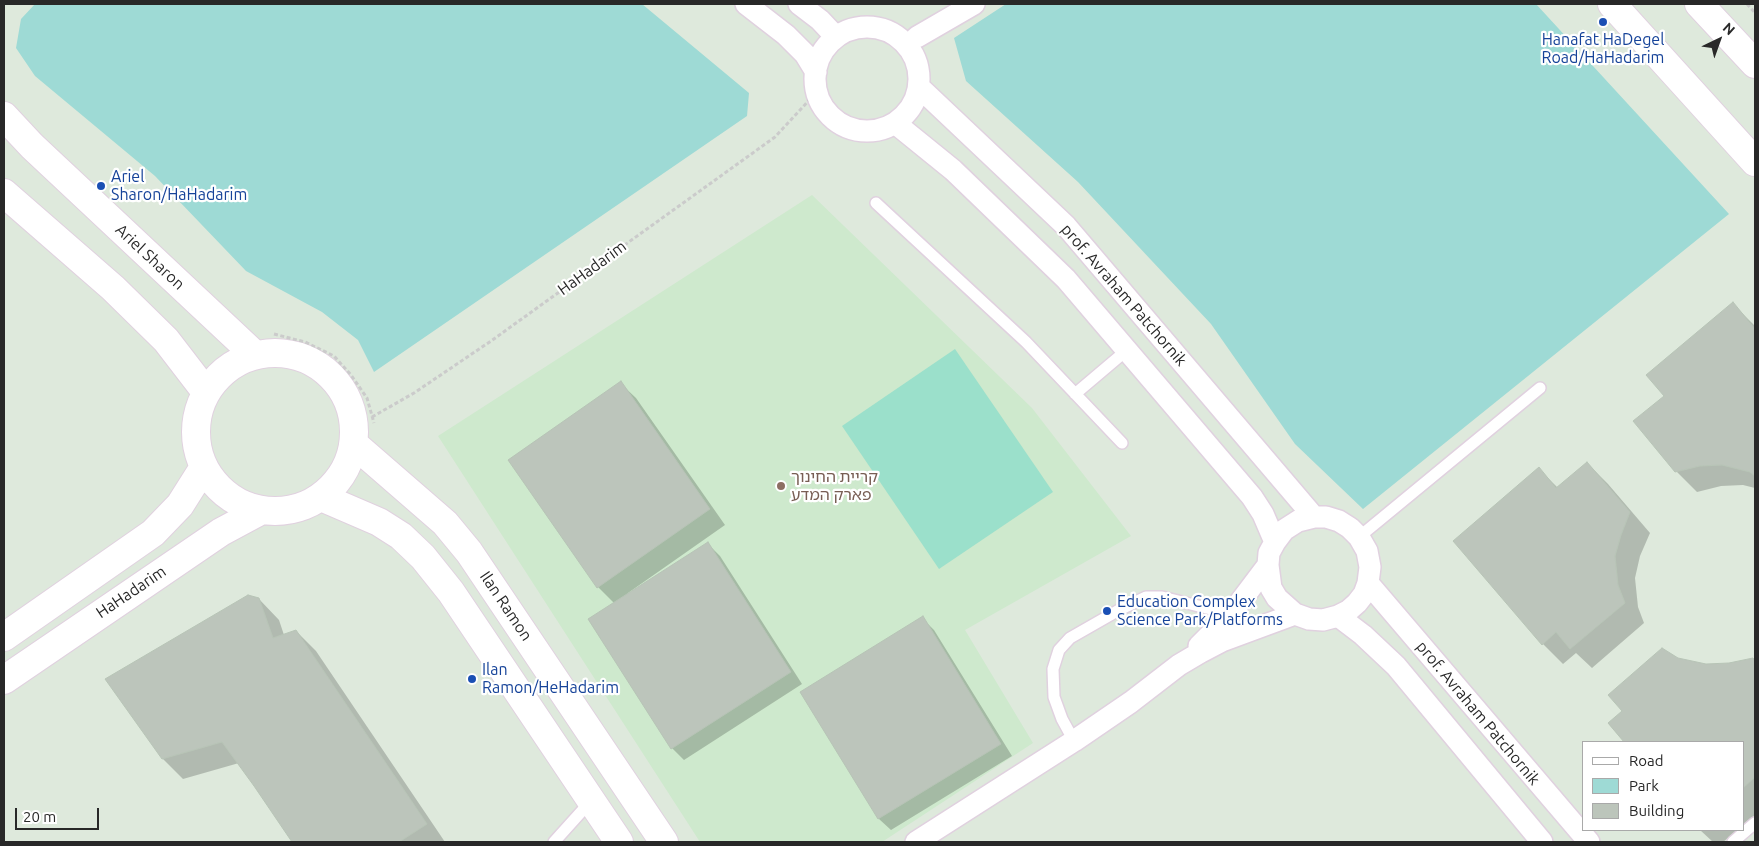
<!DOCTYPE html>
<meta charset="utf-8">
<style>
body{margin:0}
#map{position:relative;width:1759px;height:846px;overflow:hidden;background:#dee9dc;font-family:Ubuntu,sans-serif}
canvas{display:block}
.frame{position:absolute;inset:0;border:5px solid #282828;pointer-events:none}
.legend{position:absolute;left:1582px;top:741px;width:162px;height:90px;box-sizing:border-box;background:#fff;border:1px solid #a9a9a9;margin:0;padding:6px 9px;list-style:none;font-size:15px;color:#282828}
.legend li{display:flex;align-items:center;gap:10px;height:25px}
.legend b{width:25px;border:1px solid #a9a9a9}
.north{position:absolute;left:1694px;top:15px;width:50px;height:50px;-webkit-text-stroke:4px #fff;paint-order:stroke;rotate:42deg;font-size:14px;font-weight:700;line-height:20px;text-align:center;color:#282828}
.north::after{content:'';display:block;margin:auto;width:18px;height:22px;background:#282828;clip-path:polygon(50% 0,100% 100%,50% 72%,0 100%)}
.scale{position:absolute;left:15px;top:808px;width:84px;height:22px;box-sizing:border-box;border:2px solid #282828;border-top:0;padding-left:6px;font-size:15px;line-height:18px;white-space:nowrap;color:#282828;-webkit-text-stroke:4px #fff;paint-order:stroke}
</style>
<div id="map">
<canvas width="1759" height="846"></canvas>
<div class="frame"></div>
<ul class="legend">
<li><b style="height:6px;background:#fff"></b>Road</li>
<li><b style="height:14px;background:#9edad5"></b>Park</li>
<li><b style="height:14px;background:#bcc5bb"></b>Building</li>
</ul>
<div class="north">N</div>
<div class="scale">20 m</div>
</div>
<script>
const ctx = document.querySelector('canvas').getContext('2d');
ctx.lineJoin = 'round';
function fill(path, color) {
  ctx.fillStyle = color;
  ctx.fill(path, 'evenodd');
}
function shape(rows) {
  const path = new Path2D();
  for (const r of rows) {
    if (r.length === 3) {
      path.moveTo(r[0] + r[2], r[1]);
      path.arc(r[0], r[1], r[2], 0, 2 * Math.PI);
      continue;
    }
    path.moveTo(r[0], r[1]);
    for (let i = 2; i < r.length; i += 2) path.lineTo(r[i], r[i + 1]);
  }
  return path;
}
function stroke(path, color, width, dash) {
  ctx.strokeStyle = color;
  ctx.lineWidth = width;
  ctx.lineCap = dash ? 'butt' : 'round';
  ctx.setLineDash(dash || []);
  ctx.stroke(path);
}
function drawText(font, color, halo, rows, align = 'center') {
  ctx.font = font + ' Ubuntu,"Noto Sans Hebrew",sans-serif';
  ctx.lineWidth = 4.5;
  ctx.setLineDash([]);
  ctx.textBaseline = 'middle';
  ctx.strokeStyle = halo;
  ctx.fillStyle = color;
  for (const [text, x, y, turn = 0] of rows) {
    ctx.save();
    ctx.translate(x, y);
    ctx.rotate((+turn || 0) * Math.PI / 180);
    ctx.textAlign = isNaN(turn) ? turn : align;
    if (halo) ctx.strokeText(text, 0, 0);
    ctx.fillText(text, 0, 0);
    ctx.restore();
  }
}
const education = shape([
 [812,195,1032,408,1131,536,965,630,1033,743,882,842,700,842,438,436]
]);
const green = shape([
 [35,4,642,4,749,93,747,116,374,372,358,340,322,312,246,271,155,176,35,76,16,48,21,19],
 [1006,4,1536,4,1729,214,1363,509,1295,444,1211,324,1078,182,966,81,954,38]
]);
const pitch = shape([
 [955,349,1053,492,939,569,842,426]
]);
const shadow = shape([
 [1733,304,1755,326,1755,488,1743,485,1721,486,1697,492,1676,471,1666,396],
 [620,383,636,398,725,525,628,593,629,594,708,544,720,556,802,684,684,760,672,748,589,620,615,604,598,587,509,460],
 [1587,463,1608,484,1650,533,1640,556,1635,578,1638,607,1644,623,1592,668,1576,653,1563,664,1543,644,1539,469,1558,488],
 [259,599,279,620,284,635,296,631,316,651,445,842,293,842,239,763,183,779,162,758],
 [922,618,934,630,1012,756,891,830,879,819,802,692],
 [1678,659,1706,666,1729,664,1752,659,1755,662,1755,815,1743,825,1743,742,1625,742,1609,724],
 [1700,830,1738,830,1723,842,1713,842]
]);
const building = shape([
 [1733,302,1755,329,1755,476,1750,472,1722,465,1700,466,1675,472,1633,421,1664,396,1646,375,1733,302],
 [621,381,710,509,597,588,508,460,621,381],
 [1587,462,1630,512,1621,535,1615,556,1618,585,1625,603,1570,649,1556,632,1542,645,1453,541,1539,467,1556,488,1587,462],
 [708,542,791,672,671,749,588,619,708,542],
 [248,595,259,598,273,638,296,630,427,824,399,842,292,842,254,786,222,742,162,759,105,679,248,595],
 [923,616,1001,744,878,819,800,692,923,616],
 [1662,648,1678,658,1706,664,1729,663,1753,658,1755,661,1755,777,1743,788,1743,742,1624,742,1608,723,1622,711,1608,695,1662,648]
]);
const path = shape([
 [1747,4,1755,13],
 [274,334,305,342,334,356,351,375,367,398,374,423],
 [372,417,414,393,491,341,775,137,813,96]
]);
const lane = shape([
 [876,203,1026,342,1122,443],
 [1075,394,1127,350],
 [1359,537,1540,388],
 [1074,741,1062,719,1054,697,1053,669,1059,650,1070,638,1119,610,1146,597,1162,597,1231,614],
 [554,842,590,802],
 [1733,842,1755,823]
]);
const street = shape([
 [746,4,786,35,805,54,816,72],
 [799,4,820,20,836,37],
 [867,79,52],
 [917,37,974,4],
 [919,87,1066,226,1314,517],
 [895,123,953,170,1066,279,1252,497,1263,514,1275,542],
 [1368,583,1589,842],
 [1338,616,1363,635,1396,666,1542,842],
 [1199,646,1231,614,1268,565],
 [916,842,1074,741,1131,702,1179,665,1201,652,1222,641,1295,614,1309,619,1323,620,1338,616,1348,611,1357,603,1364,594,1368,583,1370,567,1367,551,1359,537,1350,528,1339,521,1326,517,1314,517,1298,521,1284,530,1275,542,1269,553,1268,565,1271,588,1277,598,1295,614]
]);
const secondary = shape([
 [1612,4,1755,162],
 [1699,4,1755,64],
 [4,116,32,146,255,355],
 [4,193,113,288,166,340,206,392],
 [275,432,79],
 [354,444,445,523,469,552,664,842],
 [321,497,379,522,401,536,423,557,451,592,619,842],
 [4,637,153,533,180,505,204,467],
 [4,680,221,532,262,510]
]);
const markers = [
 [1603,22,5,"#1a4fb4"],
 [101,186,5,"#1a4fb4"],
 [781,486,5,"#8d6e63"],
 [1107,611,5,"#1a4fb4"],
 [472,679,5,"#1a4fb4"]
];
const transitNames = [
 ["Hanafat HaDegel",1603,40,"center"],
 ["Road/HaHadarim",1603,58,"center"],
 ["Ariel",111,177],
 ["Sharon/HaHadarim",111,195],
 ["Education Complex",1117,602],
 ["Science Park/Platforms",1117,620],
 ["Ilan",482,670],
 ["Ramon/HeHadarim",482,688]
];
const streetNames = [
 ["Ariel Sharon",150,257,43],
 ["HaHadarim",592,268,-36],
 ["prof. Avraham Patchornik",1124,295,49],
 ["HaHadarim",131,592,-34],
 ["Ilan Ramon",506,606,56],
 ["prof. Avraham Patchornik",1478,713,50]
];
const educationNames = [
 ["קריית החינוך",791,477],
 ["פארק המדע",791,495]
];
fill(education, '#cee9cd');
fill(green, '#9edad5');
fill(pitch, '#9be0cb');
fill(shadow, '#0003');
fill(building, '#bcc5bb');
stroke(building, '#b7c4b6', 1);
stroke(lane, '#e0d1df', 14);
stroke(street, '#e0d1df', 24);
stroke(secondary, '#e0d1df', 30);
stroke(path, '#cbcbcb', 3, [4, 2.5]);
stroke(lane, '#fff', 11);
stroke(street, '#fff', 21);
stroke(secondary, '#fff', 28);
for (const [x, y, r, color] of markers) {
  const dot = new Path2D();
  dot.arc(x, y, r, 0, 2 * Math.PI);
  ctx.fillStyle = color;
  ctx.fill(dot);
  stroke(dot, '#fff', 2);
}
drawText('16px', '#164399', '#fff', transitNames, 'left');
drawText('16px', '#282828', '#fff', streetNames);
drawText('16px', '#785e54', '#fff', educationNames, 'left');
</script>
